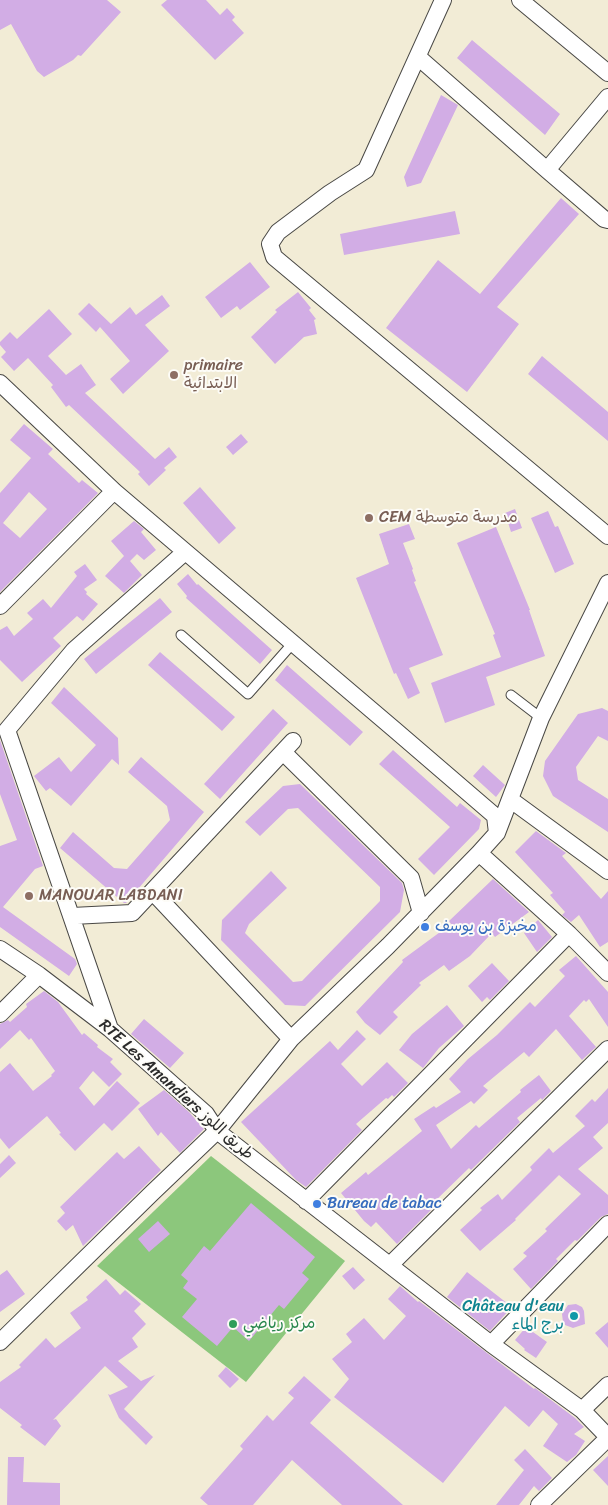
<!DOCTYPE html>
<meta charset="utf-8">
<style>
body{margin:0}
canvas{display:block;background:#f2ecd6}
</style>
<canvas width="608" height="1505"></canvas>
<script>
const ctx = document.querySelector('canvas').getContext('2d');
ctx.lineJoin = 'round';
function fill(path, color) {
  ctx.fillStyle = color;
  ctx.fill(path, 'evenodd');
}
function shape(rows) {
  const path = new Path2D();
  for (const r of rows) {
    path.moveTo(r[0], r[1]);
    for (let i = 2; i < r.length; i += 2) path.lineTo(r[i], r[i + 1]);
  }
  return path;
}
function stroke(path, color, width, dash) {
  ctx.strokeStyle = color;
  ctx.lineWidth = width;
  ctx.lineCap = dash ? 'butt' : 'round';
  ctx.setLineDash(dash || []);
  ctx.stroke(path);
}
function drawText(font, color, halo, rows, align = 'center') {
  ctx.font = font + ' Sriracha,"Playpen Sans Arabic",sans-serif';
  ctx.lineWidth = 4;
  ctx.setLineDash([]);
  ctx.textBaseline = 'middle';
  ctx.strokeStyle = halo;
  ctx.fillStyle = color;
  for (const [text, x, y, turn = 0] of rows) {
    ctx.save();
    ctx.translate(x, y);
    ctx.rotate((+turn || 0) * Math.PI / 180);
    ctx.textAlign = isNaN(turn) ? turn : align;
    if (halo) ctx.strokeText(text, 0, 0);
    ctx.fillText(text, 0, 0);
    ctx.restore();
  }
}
const green = shape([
 [211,1156,345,1261,246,1382,97,1266]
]);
const building = shape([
 [0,0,107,0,121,12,81,56,78,55,73,60,44,77,37,71,11,24,0,30],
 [167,0,206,0,220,15,227,8,235,17,232,20,244,33,215,60,161,5],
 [472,40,560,114,545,135,457,58],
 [441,95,458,105,421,183,407,187,404,177],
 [561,198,579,214,497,307,519,324,467,392,386,328,438,260,480,294],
 [455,211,460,234,344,255,340,234],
 [250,262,270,287,240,310,237,306,221,318,205,297],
 [298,292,311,308,309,310,316,319,314,320,317,334,304,337,275,364,251,337,277,312,275,310],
 [162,295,170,306,145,325,169,351,123,394,110,379,130,361,100,327,96,332,78,314,89,303,111,324,130,307,136,315],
 [49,309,72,334,48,356,66,375,81,364,96,385,85,393,155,459,169,447,177,457,164,468,166,470,149,486,138,474,140,472,69,405,66,407,51,387,53,385,28,358,14,371,1,357,6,352,0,345,0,342,10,332,17,339],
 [542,356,608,412,608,441,528,374],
 [24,424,53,449,48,454,79,483,82,480,98,493,0,592,0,493,31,458,10,440],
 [29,492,47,509,20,538,3,523],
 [241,434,248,442,233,455,226,447],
 [200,487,236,528,219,544,183,503],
 [515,509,522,528,511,532,505,513],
 [548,511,555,527,558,526,574,564,555,573,531,518],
 [134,521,144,529,141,532,156,550,144,560,137,554,130,561,142,575,124,593,105,576,124,556,111,541],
 [409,524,415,539,403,543,413,569,412,570,416,581,414,582,443,655,409,668,420,693,408,699,396,673,394,674,356,578,389,564,379,534],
 [496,527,530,610,529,610,545,656,486,677,495,705,445,723,431,683,501,657,493,635,495,634,457,543],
 [85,564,97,580,84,589,87,592,86,594,98,604,83,621,77,616,53,638,61,646,22,682,0,660,0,630,7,626,14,636,33,619,27,613,43,599,51,608,77,576,74,572],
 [188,574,197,585,198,584,272,650,260,664,186,598,187,596,177,584],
 [160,598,172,612,96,674,84,659],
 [160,652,235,717,222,731,148,665],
 [287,665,363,732,350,746,275,680],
 [64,687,118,738,119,765,112,759,71,806,50,788,46,791,34,776,59,757,71,772,96,745,51,703],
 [602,708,608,711,608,741,598,736,576,767,578,780,608,799,608,832,553,796,543,776,545,761,578,714],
 [273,709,288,723,220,799,204,784],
 [0,740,43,866,35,869,3,907,75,959,77,964,69,976,0,927,0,846,17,840,0,794],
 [393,750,457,807,460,803,481,820,479,829,434,875,418,859,450,827,379,764],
 [141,757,204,812,126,903,124,903,60,848,73,832,114,868,127,869,170,820,167,806,128,772],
 [483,765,505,785,496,797,473,776],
 [300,784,402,883,404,890,400,912,305,1006,285,1005,221,940,222,920,271,871,287,888,249,924,245,933,293,982,302,981,380,901,380,887,298,808,288,809,260,836,245,822,283,786],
 [536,831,566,853,562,856,601,899,608,891,608,942,600,947,579,915,571,922,562,915,565,912,550,895,553,893,515,852],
 [493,879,529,912,495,937,492,933,470,956,449,971,444,965,419,983,421,985,393,1012,398,1017,380,1035,365,1023,356,1012,403,962,402,960,451,924,449,921],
 [538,920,552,937,537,952,524,933],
 [576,956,608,992,608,1027,589,999,586,1002,584,1000,569,1016,596,1047,582,1060,556,1029,529,1057,524,1052,483,1086,488,1090,474,1104,471,1101,436,1125,451,1149,476,1125,479,1128,521,1092,520,1090,539,1075,551,1091,542,1100,541,1098,517,1118,520,1122,471,1170,469,1168,430,1206,432,1209,397,1244,376,1222,371,1227,364,1221,341,1193,366,1172,368,1175,422,1131,414,1119,434,1106,436,1108,461,1092,449,1079,468,1059,497,1035,530,1002,535,1007,565,976,559,970],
 [492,963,509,981,490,1000,487,997,482,1002,468,986],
 [44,991,58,1002,82,1035,84,1033,98,1045,97,1047,113,1059,110,1062,122,1074,109,1087,93,1071,79,1088,94,1106,117,1081,140,1103,112,1131,104,1123,75,1151,59,1134,61,1133,47,1116,9,1149,0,1138,0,1072,10,1063,33,1091,52,1076,51,1075,55,1071,31,1038,29,1040,20,1030,0,1049,0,1024,8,1020,10,1022,27,1007,26,1004],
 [447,1005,464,1026,439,1048,423,1068,399,1050,412,1034],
 [144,1019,184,1053,170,1068,131,1034],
 [357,1030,366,1039,341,1064,356,1080,362,1086,387,1062,408,1083,394,1097,392,1095,388,1099,386,1098,356,1124,362,1130,306,1187,296,1180,241,1122,330,1041,338,1050],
 [608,1088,608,1123,593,1137,603,1148,578,1169,608,1195,608,1214,601,1217,577,1241,575,1240,556,1259,558,1261,531,1289,513,1269,527,1256,523,1253,547,1231,545,1229,581,1194,559,1175,515,1219,516,1220,480,1251,460,1230,482,1210,480,1208,498,1194,502,1200,532,1170,530,1167,549,1148,553,1153,585,1126,575,1116,592,1099,595,1102],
 [164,1090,189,1112,204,1129,180,1153,161,1132,158,1136,138,1109],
 [139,1146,161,1170,83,1246,73,1225,66,1231,57,1221,65,1213,60,1207,117,1152,124,1159],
 [9,1155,16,1163,0,1178,0,1164],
 [251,1203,315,1257,302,1273,309,1279,284,1309,279,1305,249,1341,233,1327,217,1346,182,1317,197,1299,183,1288,188,1281,181,1275,204,1246,210,1251],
 [158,1221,170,1234,149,1252,138,1239],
 [353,1267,365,1280,354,1290,342,1276],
 [7,1270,25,1294,0,1312,0,1275],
 [467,1272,512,1307,490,1331,447,1297],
 [106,1279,120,1295,125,1290,141,1304,134,1311,146,1324,132,1338,138,1347,118,1361,141,1381,155,1375,124,1409,153,1437,146,1445,119,1418,108,1394,110,1395,128,1387,105,1366,53,1420,56,1419,61,1426,45,1446,20,1427,22,1425,0,1408,0,1382,21,1367,19,1365,46,1338,55,1348,81,1328,70,1313,88,1300,86,1297],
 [400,1286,418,1302,419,1301,534,1389,535,1388,575,1418,584,1427,574,1434,585,1441,576,1455,567,1462,543,1446,558,1424,543,1410,529,1427,505,1406,443,1483,334,1397,349,1379,332,1359,352,1342,346,1334,364,1318,384,1340,406,1316,388,1299],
 [576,1304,582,1307,584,1311,585,1324,573,1328,565,1325,563,1322,562,1314,568,1305],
 [608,1322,608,1348,595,1333],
 [526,1327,547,1342,536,1358,524,1350,525,1349,515,1340],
 [226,1367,239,1379,230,1388,218,1376],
 [304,1376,331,1400,310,1423,403,1505,342,1505,292,1460,253,1505,208,1505,200,1498,243,1449,240,1446,267,1415,273,1421,294,1398,288,1393],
 [525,1449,552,1478,539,1491,534,1486,519,1505,496,1505,524,1470,514,1460],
 [608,1456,608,1486,593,1470],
 [8,1457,24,1457,23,1482,60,1483,60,1505,7,1505]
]);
const lane = shape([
 [181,635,248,694,293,643],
 [511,695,541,718]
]);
const street = shape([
 [443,0,366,170,330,193,278,232,270,244,274,257,608,536],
 [520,0,608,73],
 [418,57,547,170,604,219,608,220],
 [547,170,608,97],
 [0,383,114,491,395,730,495,816,497,833],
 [0,606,114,491],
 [283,752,411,878,421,913],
 [511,800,608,871],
 [479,853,569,934,608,973],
 [153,892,291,1039],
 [72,916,132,913,293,741],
 [0,949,39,975,110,1029,206,1114,217,1131,491,1344,582,1410,608,1437],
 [0,1014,39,975],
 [110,1029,7,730,74,650,185,552],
 [306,1201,569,934],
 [390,1265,608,1049],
 [0,1342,152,1193,217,1131,291,1039,388,946,479,853,497,833,541,718,608,583],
 [491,1344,608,1224],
 [582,1410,608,1385],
 [539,1505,608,1438]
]);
const markers = [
 [174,375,5,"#8d6e63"],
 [369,518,5,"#8d6e63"],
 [29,896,5,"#8d6e63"],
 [425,927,5,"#3f7fe0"],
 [317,1204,5,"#3f7fe0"],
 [574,1316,5,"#0f9aa8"],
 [233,1324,5,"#2e9e5b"]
];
const educationNames = [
 ["primaire",184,366],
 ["الابتدائية",184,384],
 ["CEM مدرسة متوسطة",379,518],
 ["MANOUAR LABDANI",39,896]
];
const shopNames = [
 ["مخبزة بن یوسف",435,927],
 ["Bureau de tabac",327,1204]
];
const streetNames = [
 ["RTE Les Amandiers طريق اللوز",176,1090,42]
];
const cultureNames = [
 ["Château d'eau",564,1307],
 ["برج الماء",564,1325]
];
const leisureNames = [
 ["مركز رياضي",243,1324]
];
fill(green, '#8cc77c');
fill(building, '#d2ade5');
stroke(lane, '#494845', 11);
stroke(street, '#494845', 18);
stroke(lane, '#fff', 9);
stroke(street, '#fff', 16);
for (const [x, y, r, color] of markers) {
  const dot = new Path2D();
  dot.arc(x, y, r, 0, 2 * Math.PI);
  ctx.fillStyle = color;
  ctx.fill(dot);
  stroke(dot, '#fdfcf7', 2);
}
drawText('16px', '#785e54', '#fdfcf7', educationNames, 'left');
drawText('16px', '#366cbe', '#fdfcf7', shopNames, 'left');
drawText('16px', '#2b2b2b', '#fdfcf7', streetNames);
drawText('16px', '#0d838f', '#fdfcf7', cultureNames, 'right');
drawText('16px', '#27864d', '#fdfcf7', leisureNames, 'left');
</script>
